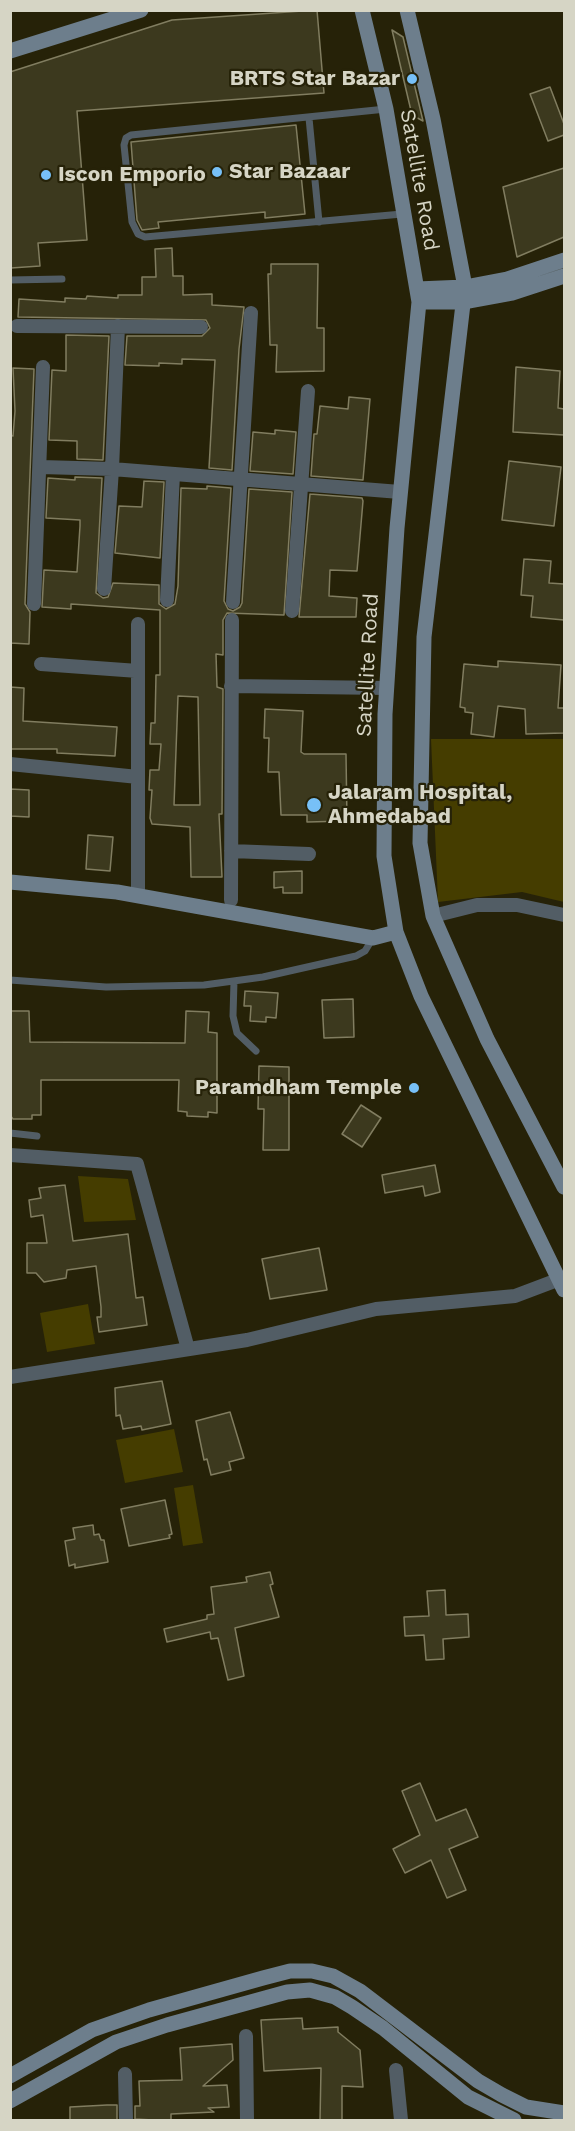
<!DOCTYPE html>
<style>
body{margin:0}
#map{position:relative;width:575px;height:2131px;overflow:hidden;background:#262208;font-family:"Work Sans",sans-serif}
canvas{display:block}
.frame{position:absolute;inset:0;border:12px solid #d6d5c5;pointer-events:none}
</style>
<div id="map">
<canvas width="575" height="2131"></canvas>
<div class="frame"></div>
</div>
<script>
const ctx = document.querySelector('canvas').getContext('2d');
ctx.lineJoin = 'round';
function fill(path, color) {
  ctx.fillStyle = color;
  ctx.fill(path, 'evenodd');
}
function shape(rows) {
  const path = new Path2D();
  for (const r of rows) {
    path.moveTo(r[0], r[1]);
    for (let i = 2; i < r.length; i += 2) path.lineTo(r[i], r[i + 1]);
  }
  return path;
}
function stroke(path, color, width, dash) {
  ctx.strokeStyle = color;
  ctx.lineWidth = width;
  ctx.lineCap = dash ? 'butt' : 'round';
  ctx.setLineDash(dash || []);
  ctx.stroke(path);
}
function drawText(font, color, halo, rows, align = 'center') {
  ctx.font = font + ' "Work Sans",sans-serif';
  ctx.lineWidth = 4.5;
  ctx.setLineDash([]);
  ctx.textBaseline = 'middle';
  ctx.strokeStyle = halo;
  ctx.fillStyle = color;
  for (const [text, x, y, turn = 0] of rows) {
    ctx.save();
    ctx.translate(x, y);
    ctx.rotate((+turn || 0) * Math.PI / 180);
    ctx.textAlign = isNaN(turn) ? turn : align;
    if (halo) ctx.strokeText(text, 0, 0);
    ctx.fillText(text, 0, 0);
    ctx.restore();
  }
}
const green = shape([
 [431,739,564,739,564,902,522,892,438,902],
 [78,1176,128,1179,136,1220,84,1222],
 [88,1304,95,1344,47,1352,40,1313],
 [174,1429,183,1472,125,1483,116,1440],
 [193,1485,203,1543,183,1546,174,1488]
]);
const building = shape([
 [317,10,324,93,77,111,87,240,38,243,40,266,11,268,10,72,172,20,317,10],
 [392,30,403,37,423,121,412,115,392,30],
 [550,87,564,124,564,135,548,141,530,94,550,87],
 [296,125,305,214,265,218,265,212,158,222,159,228,142,230,137,220,131,142,296,125],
 [564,168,564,237,517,257,503,187,564,168],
 [172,248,173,276,183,276,183,295,212,294,212,305,244,307,239,349,232,470,209,468,215,360,182,359,182,364,159,363,159,366,125,365,127,336,202,336,210,328,206,320,18,317,19,299,65,302,65,298,86,299,87,296,118,298,118,295,142,295,142,277,156,277,155,249,172,248],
 [271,264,318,264,317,328,324,328,324,371,276,372,277,345,270,345,268,274,271,274,271,264],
 [66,335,109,336,103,460,77,459,77,441,49,440,52,370,66,371,66,335],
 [516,367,560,371,558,408,564,409,564,435,513,432,516,367],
 [13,368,34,369,25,604,30,612,29,644,10,643,10,435,13,436,15,411,13,368],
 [349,397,370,399,363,480,311,476,314,434,317,434,320,406,348,409,349,397],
 [275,430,296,432,293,474,250,471,253,432,275,434,275,430],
 [509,461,561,467,554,526,502,520,509,461],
 [75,477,102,478,96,593,103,598,108,597,113,583,159,585,159,604,166,609,175,604,178,586,181,488,207,489,207,486,231,488,224,601,228,609,233,611,240,607,242,603,249,489,292,492,284,615,227,613,223,620,223,655,216,654,217,687,223,689,222,814,219,814,222,877,191,877,190,827,152,824,150,818,152,790,149,790,150,770,159,770,161,744,150,744,151,723,155,723,156,675,160,675,160,610,71,604,71,609,42,607,44,570,77,572,80,526,80,520,46,518,48,478,75,480,75,477],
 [178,696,198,697,200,805,174,805,178,696],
 [144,481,164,482,160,558,115,553,119,506,142,507,144,481],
 [310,494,362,498,363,501,357,571,330,570,329,596,357,598,356,617,299,617,310,494],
 [524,559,551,561,549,583,564,584,564,620,531,617,533,596,521,595,524,559],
 [498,661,561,665,558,708,564,708,564,733,526,734,525,709,498,706,494,737,471,734,473,713,465,712,465,708,460,707,464,664,498,667,498,661],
 [10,687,24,688,23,721,117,727,115,756,57,753,57,749,10,749,10,687],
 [265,709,303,711,301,752,304,754,346,754,347,821,307,822,307,815,281,815,279,772,268,772,269,738,264,738,265,709],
 [10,789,29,790,29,817,10,816,10,789],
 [88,835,113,837,110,871,86,869,88,835],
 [302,871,302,893,283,893,283,887,274,888,274,872,302,871],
 [245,991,278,993,276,1018,266,1017,266,1022,250,1021,251,1006,244,1006,245,991],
 [353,999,354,1037,324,1038,322,1000,353,999],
 [10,1011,29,1011,30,1042,185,1043,186,1011,209,1012,208,1032,217,1033,217,1113,208,1112,208,1117,187,1116,187,1112,178,1111,179,1080,41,1080,41,1115,32,1115,32,1119,13,1119,10,1115,10,1011],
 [259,1066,289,1067,289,1150,263,1150,264,1109,258,1109,259,1066],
 [361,1105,381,1118,362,1147,342,1134,361,1105],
 [435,1165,440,1192,425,1196,423,1186,385,1193,382,1175,435,1165],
 [65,1185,73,1241,128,1234,136,1298,143,1297,147,1325,99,1332,97,1317,101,1317,101,1307,96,1266,67,1270,66,1278,44,1282,36,1273,27,1273,27,1243,47,1243,43,1215,31,1217,29,1200,41,1198,39,1188,65,1185],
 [319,1248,327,1290,270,1299,262,1259,319,1248],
 [162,1381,171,1424,142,1430,141,1426,123,1429,120,1415,116,1416,115,1388,162,1381],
 [230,1412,244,1458,229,1462,231,1470,211,1475,207,1459,204,1460,196,1421,230,1412],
 [165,1500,172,1534,169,1535,170,1538,129,1546,121,1509,165,1500],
 [93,1525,94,1535,99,1534,101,1540,104,1540,108,1562,75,1568,75,1564,69,1566,65,1541,75,1539,73,1528,93,1525],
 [270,1572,273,1584,270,1585,279,1617,235,1628,244,1676,228,1680,218,1638,211,1639,210,1632,167,1642,164,1629,207,1619,207,1615,214,1614,211,1587,247,1582,246,1577,270,1572],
 [445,1590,446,1615,468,1614,469,1637,443,1639,444,1659,426,1660,424,1635,405,1636,404,1617,429,1616,427,1591,445,1590],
 [420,1783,436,1821,466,1809,478,1837,449,1849,466,1890,447,1898,431,1860,405,1873,393,1849,420,1835,402,1791,420,1783],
 [302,2018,303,2029,338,2027,338,2032,360,2050,363,2087,342,2086,342,2121,320,2121,321,2068,264,2071,261,2020,302,2018],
 [232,2044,233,2060,203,2086,227,2085,229,2107,208,2108,214,2112,171,2114,171,2121,135,2119,135,2106,140,2106,139,2081,182,2080,180,2048,232,2044],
 [107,2105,117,2105,117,2120,70,2121,70,2107,107,2105]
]);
const lane = shape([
 [386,109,131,135,126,138,124,145,132,222,138,234,145,237,402,214],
 [309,118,319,222],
 [10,280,62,279],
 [10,980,106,987,204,985,263,977,356,956,365,951,373,938],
 [234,981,233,1016,237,1033,256,1051],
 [10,1133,37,1136]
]);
const street = shape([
 [17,326,201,327],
 [41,467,112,469,400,492],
 [104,589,112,469,118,326],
 [167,600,173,474],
 [233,602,251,313],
 [34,604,43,367],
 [292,611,308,391],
 [138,624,138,896],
 [41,664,138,671],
 [231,686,387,688],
 [10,764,138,777],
 [231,851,309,854],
 [231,900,232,620],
 [433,916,477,905,517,905,564,915],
 [10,1155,137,1164,188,1349],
 [10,1377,247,1340,376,1309,515,1296,560,1279],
 [246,2036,247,2120],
 [396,2070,401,2120],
 [125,2074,126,2120]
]);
const secondary = shape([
 [362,10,386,109,419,302,397,528,385,714,384,856,396,932,421,996,564,1290],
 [407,10,433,119,465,287,424,637,420,843,433,916,487,1039,564,1187],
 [10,51,141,10],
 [417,289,465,287,507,279,564,260],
 [419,302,463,302,512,293,564,276],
 [10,882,117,892,373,938,396,932],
 [10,2076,92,2030,149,2010,263,1978,290,1971,312,1971,333,1976,360,1991,478,2081,502,2095,526,2107,564,2113],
 [10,2101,116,2042,167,2025,287,1992,310,1990,335,1997,352,2007,383,2028,468,2097,514,2120]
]);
const markers = [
 [412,79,6,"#77c0f7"],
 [217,172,6,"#77c0f7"],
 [46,175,6,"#77c0f7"],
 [314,805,8,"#77c0f7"],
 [414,1088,6,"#77c0f7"]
];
const poiNames = [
 ["BRTS Star Bazar",400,79,"right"],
 ["Star Bazaar",229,172],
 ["Iscon Emporio",58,175],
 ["Jalaram Hospital,",328,793],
 ["Ahmedabad",328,817],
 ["Paramdham Temple",402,1088,"right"]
];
const streetNames = [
 ["Satellite Road",419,180,80],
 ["Satellite Road",368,665,-87]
];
fill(green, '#453d00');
fill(building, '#3c391e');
stroke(building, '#817d60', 1.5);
stroke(lane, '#525d65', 7);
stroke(street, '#525d65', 14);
stroke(secondary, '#6d7e8c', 15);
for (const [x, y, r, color] of markers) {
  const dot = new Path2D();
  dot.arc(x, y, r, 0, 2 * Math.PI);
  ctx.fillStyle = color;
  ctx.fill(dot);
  stroke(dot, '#262208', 2);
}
drawText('bold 21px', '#d6d5c5', '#262208', poiNames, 'left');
drawText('21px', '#d6d5c5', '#262208', streetNames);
</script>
